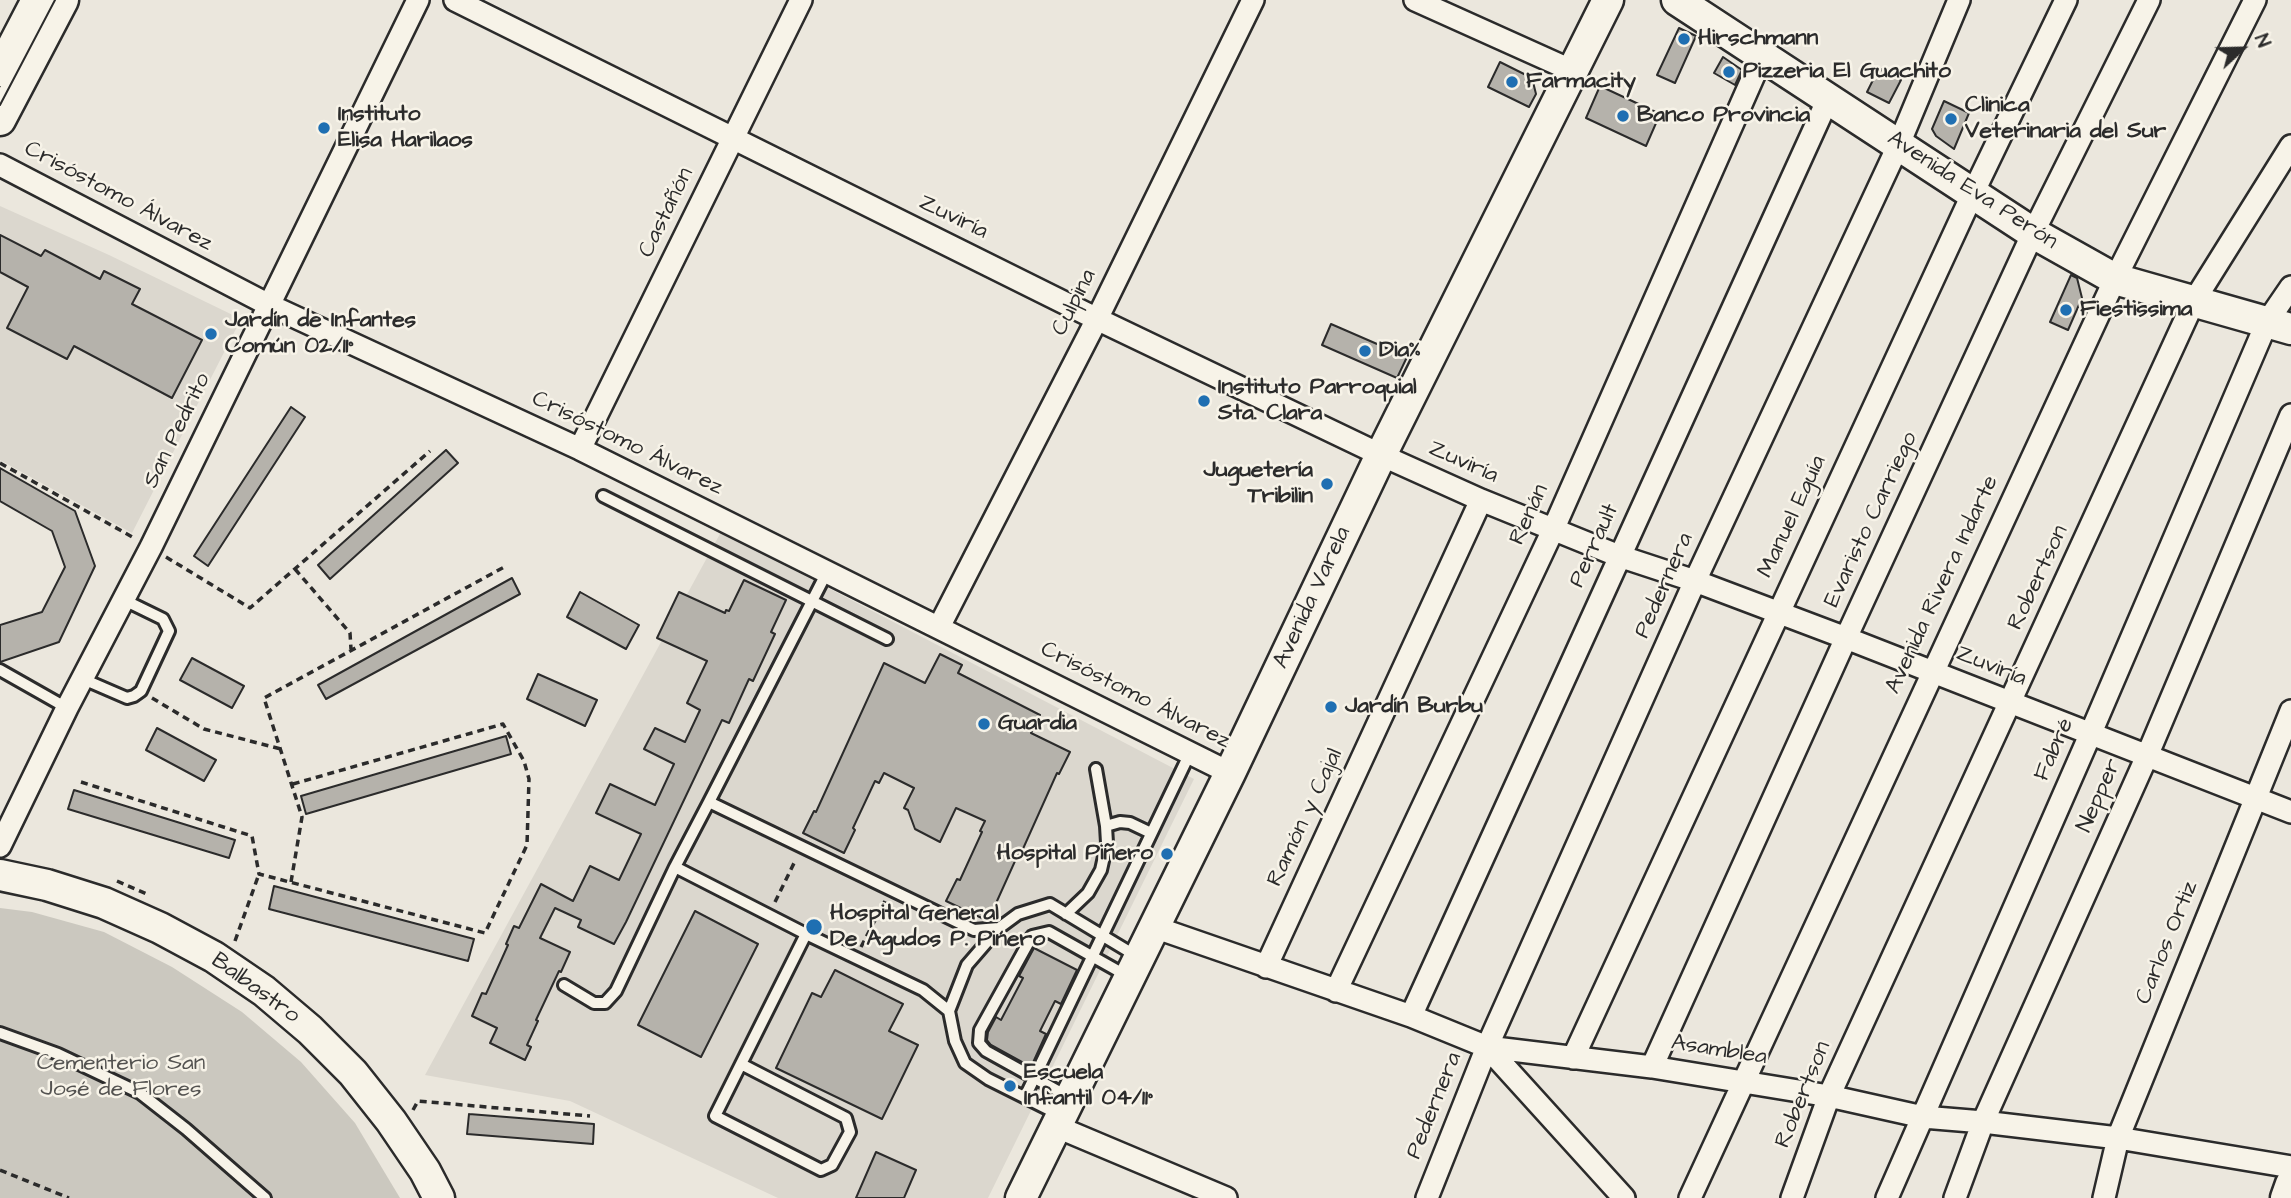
<!DOCTYPE html>
<meta charset="utf-8">
<style>
body{margin:0}
#map{position:relative;width:2291px;height:1198px;overflow:hidden;background:#ebe7dd;font-family:"Architects Daughter",sans-serif}
canvas{display:block}
.north{position:absolute;left:2207px;top:14px;width:70px;height:70px;-webkit-text-stroke:5px #f7f3e8;paint-order:stroke;rotate:68deg;font-size:19px;font-weight:700;line-height:28px;text-align:center;color:#2b2b2b}
.north::after{content:'';display:block;margin:auto;width:24px;height:32px;background:#2b2b2b;clip-path:polygon(50% 0,100% 100%,50% 72%,0 100%)}
</style>
<div id="map">
<canvas width="2291" height="1198"></canvas>
<div class="north">N</div>
</div>
<script>
const ctx = document.querySelector('canvas').getContext('2d');
ctx.lineJoin = 'round';
function fill(path, color) {
  ctx.fillStyle = color;
  ctx.fill(path, 'evenodd');
}
function shape(rows) {
  const path = new Path2D();
  for (const r of rows) {
    path.moveTo(r[0], r[1]);
    for (let i = 2; i < r.length; i += 2) path.lineTo(r[i], r[i + 1]);
  }
  return path;
}
function stroke(path, color, width, dash) {
  ctx.strokeStyle = color;
  ctx.lineWidth = width;
  ctx.lineCap = dash ? 'butt' : 'round';
  ctx.setLineDash(dash || []);
  ctx.stroke(path);
}
function drawText(font, color, halo, rows, align = 'center') {
  ctx.font = font + ' "Architects Daughter",sans-serif';
  ctx.lineWidth = 5;
  ctx.setLineDash([]);
  ctx.textBaseline = 'middle';
  ctx.strokeStyle = halo;
  ctx.fillStyle = color;
  for (const [text, x, y, turn = 0] of rows) {
    ctx.save();
    ctx.translate(x, y);
    ctx.rotate((+turn || 0) * Math.PI / 180);
    ctx.textAlign = isNaN(turn) ? turn : align;
    if (halo) ctx.strokeText(text, 0, 0);
    ctx.fillText(text, 0, 0);
    ctx.restore();
  }
}
const built = shape([
 [0,206,109,255,241,319,132,533,0,460],
 [721,532,1194,779,988,1198,778,1198,570,1101,425,1075]
]);
const green = shape([
 [0,908,32,912,104,932,172,967,242,1012,301,1062,355,1123,400,1198,0,1198]
]);
const building = shape([
 [1679,28,1696,36,1675,83,1657,75,1679,28],
 [1723,57,1742,70,1735,85,1714,73,1723,57],
 [1500,62,1532,78,1536,94,1529,107,1488,87,1500,62],
 [1879,68,1901,80,1889,103,1867,92,1879,68],
 [1600,86,1660,114,1646,146,1586,118,1600,86],
 [1944,101,1969,113,1954,149,1936,136,1932,129,1944,101],
 [0,235,41,256,45,250,100,279,104,271,140,289,132,304,202,340,172,398,74,346,67,359,7,328,28,287,0,272,0,235],
 [2071,275,2077,278,2082,298,2068,330,2050,322,2071,275],
 [1331,324,1407,357,1397,378,1322,345,1331,324],
 [291,407,305,417,208,566,194,556,291,407],
 [446,450,458,463,330,579,318,565,446,450],
 [0,468,75,511,95,566,59,642,0,662,0,625,42,612,65,567,52,531,0,501,0,468],
 [512,578,520,594,326,699,318,685,512,578],
 [744,580,786,600,771,632,775,634,753,681,749,679,729,723,722,720,626,922,614,944,578,927,581,920,555,908,540,938,570,952,561,972,559,971,536,1020,538,1021,527,1045,531,1047,525,1060,490,1043,497,1028,472,1016,482,993,486,994,508,945,506,944,514,926,519,928,541,884,573,901,590,866,619,880,641,834,596,813,610,784,655,805,674,764,644,749,655,728,685,742,700,710,687,703,707,661,657,638,679,592,725,613,726,610,729,611,744,580],
 [580,592,639,625,626,649,567,617,580,592],
 [940,654,962,665,958,673,1040,715,1031,733,1070,752,1059,774,1057,773,1022,851,1020,850,988,921,946,901,957,879,960,880,982,832,980,831,985,821,956,808,940,842,915,829,908,810,904,808,914,788,884,773,879,783,875,781,853,828,855,830,844,853,803,833,814,811,816,812,884,663,925,683,940,654],
 [192,658,244,686,232,708,180,680,192,658],
 [538,674,597,700,585,726,527,699,538,674],
 [157,728,216,760,204,781,146,750,157,728],
 [506,736,511,754,306,814,301,796,506,736],
 [74,790,235,840,229,858,68,809,74,790],
 [274,886,474,939,468,961,269,909,274,886],
 [695,911,758,944,701,1057,638,1025,695,911],
 [1034,948,1077,970,1061,1004,1055,1001,1040,1031,1046,1034,1031,1067,991,1045,987,1040,988,1032,996,1017,1001,1020,1023,978,1019,976,1034,948],
 [835,970,903,1004,889,1031,918,1045,882,1119,776,1068,812,993,821,997,835,970],
 [469,1114,594,1124,593,1144,467,1134,469,1114],
 [876,1152,916,1170,904,1198,856,1198,876,1152]
]);
const path = shape([
 [0,463,136,539],
 [166,557,250,608,430,451],
 [295,569,350,633,351,649],
 [152,698,204,729,281,749],
 [81,782,252,836,259,874,485,933,527,845,529,779,524,761,503,724,293,784],
 [117,881,149,895],
 [291,882,302,817,264,698,506,566],
 [775,902,796,859],
 [235,941,259,874],
 [861,947,885,901],
 [413,1110,418,1101,590,1116],
 [0,1170,69,1198]
]);
const lane = shape([
 [603,496,887,639],
 [0,670,67,708],
 [83,679,127,698,134,696,141,691,169,631,163,619,122,599],
 [709,802,827,572],
 [1106,826,1120,822,1130,823,1151,833],
 [1066,914,1088,893,1101,870,1107,843,1106,826,1096,769],
 [564,985,594,1003,605,1003,616,991,675,867],
 [949,1011,967,965,999,928],
 [0,1033,58,1054,140,1093,186,1129,265,1198],
 [741,1064,846,1118,850,1132,832,1165,821,1170,715,1116,806,934],
 [1067,1096,986,1051,979,1043,980,1030,1032,936,1049,932,1129,977],
 [1025,1097,1190,753],
 [1060,1115,988,1079,965,1063,955,1041,949,1011,923,990,806,934,675,867,709,802,974,930,999,928,1018,914,1050,904,1138,957]
]);
const street = shape([
 [455,0,1097,319,1381,455,1481,500,1619,556,1695,581,1846,638,2291,812],
 [1415,0,1573,71],
 [0,165,269,305,580,449,1230,773],
 [580,449,801,0],
 [939,627,1097,319,1253,0],
 [0,846,67,708,151,547,418,0],
 [1154,927,1411,1016,1487,1047,1652,1067,1829,1096,1923,1117,1983,1122,2118,1138,2291,1167],
 [1266,967,1481,500],
 [1336,991,1553,530,1762,57],
 [1411,1016,1828,99],
 [1487,1047,1624,1198],
 [1573,1058,1973,193,2066,0],
 [1652,1067,1846,638,2033,233,2149,0],
 [1055,1126,1226,1198],
 [1427,1198,1487,1047,1695,581,1899,144,1959,0],
 [1690,1198,2115,279,2255,0],
 [1792,1198,1829,1096,2194,301,2291,146],
 [1887,1198,2090,735,2267,322,2291,287],
 [1955,1198,1983,1122,2147,756,2291,415],
 [2104,1198,2118,1138,2291,711]
]);
const secondary = shape([
 [1677,0,2033,233,2115,279,2291,329],
 [0,71,37,0],
 [0,120,63,0],
 [0,875,47,885,104,903,160,928,214,957,264,991,310,1030,353,1073,391,1121,425,1171,439,1198],
 [1021,1198,1230,773,1381,455,1608,0],
 [2286,1198,2291,1184]
]);
const tram = shape([
 [0,105,55,0]
]);
const markers = [
 [1684,39,7,"#1f6fb2"],
 [1729,72,7,"#1f6fb2"],
 [1512,82,7,"#1f6fb2"],
 [1623,116,7,"#1f6fb2"],
 [1951,119,7,"#1f6fb2"],
 [324,128,7,"#1f6fb2"],
 [2066,310,7,"#1f6fb2"],
 [211,334,7,"#1f6fb2"],
 [1365,351,7,"#1f6fb2"],
 [1204,401,7,"#1f6fb2"],
 [1327,484,7,"#1f6fb2"],
 [1331,707,7,"#1f6fb2"],
 [984,724,7,"#1f6fb2"],
 [1167,854,7,"#1f6fb2"],
 [814,927,9,"#1f6fb2"],
 [1010,1086,7,"#1f6fb2"]
];
const poiNames = [
 ["Hirschmann",1698,39],
 ["Pizzeria El Guachito",1743,72],
 ["Farmacity",1526,82],
 ["Clinica",1965,106],
 ["Veterinaria del Sur",1965,132],
 ["Instituto",338,115],
 ["Elisa Harilaos",338,141],
 ["Banco Provincia",1637,116],
 ["Fiestissima",2080,310],
 ["Jardín de Infantes",225,321],
 ["Común 02/11°",225,347],
 ["Dia%",1379,351],
 ["Instituto Parroquial",1218,388],
 ["Sta. Clara",1218,414],
 ["Juguetería",1313,471,"right"],
 ["Tribilin",1313,497,"right"],
 ["Jardín Burbu",1345,707],
 ["Guardia",998,724],
 ["Hospital Piñero",1153,854,"right"],
 ["Hospital General",830,914],
 ["De Agudos P. Pińero",830,940],
 ["Escuela",1024,1073],
 ["Infantil 04/11°",1024,1099]
];
const streetNames = [
 ["Avenida Eva Perón",1972,191,33],
 ["Crisóstomo Álvarez",118,197,28],
 ["Castañón",667,213,-64],
 ["Zuviría",953,218,26],
 ["Culpina",1075,303,-63],
 ["San Pedrito",178,431,-64],
 ["Crisóstomo Álvarez",627,444,26],
 ["Zuviría",1463,463,24],
 ["Renán",1530,515,-66],
 ["Manuel Eguía",1793,517,-65],
 ["Evaristo Carriego",1872,520,-65],
 ["Perrault",1595,546,-66],
 ["Robertson",2039,578,-65],
 ["Avenida Rivera Indarte",1943,585,-65],
 ["Pedernera",1665,586,-66],
 ["Avenida Varela",1313,598,-65],
 ["Zuviría",1991,667,22],
 ["Crisóstomo Álvarez",1135,696,27],
 ["Fabré",2055,750,-66],
 ["Nepper",2100,796,-66],
 ["Ramón y Cajal",1306,818,-65],
 ["Carlos Ortiz",2168,943,-68],
 ["Balbastro",255,989,36],
 ["Asamblea",1719,1051,9],
 ["Robertson",1804,1095,-68],
 ["Pedernera",1435,1106,-68]
];
const parkNames = [
 ["Cementerio San",121,1064],
 ["José de Flores",121,1090]
];
fill(built, '#dbd7ce');
fill(green, '#cbc8bf');
fill(building, '#b5b2ab');
stroke(building, '#2b2b2b', 2);
stroke(lane, '#2b2b2b', 16);
stroke(street, '#2b2b2b', 26);
stroke(secondary, '#2b2b2b', 35);
stroke(path, '#2b2b2b', 3.5, [7, 5]);
stroke(lane, '#f7f3e8', 10);
stroke(street, '#f7f3e8', 21);
stroke(secondary, '#f7f3e8', 30);
stroke(tram, '#2b2b2b', 2);
for (const [x, y, r, color] of markers) {
  const dot = new Path2D();
  dot.arc(x, y, r, 0, 2 * Math.PI);
  ctx.fillStyle = color;
  ctx.fill(dot);
  stroke(dot, '#f7f3e8', 2.5);
}
drawText('bold 23px', '#2b2b2b', '#f7f3e8', poiNames, 'left');
drawText('23px', '#2b2b2b', '#f7f3e8', streetNames);
drawText('23px', '#535250', '#f7f3e8', parkNames);
</script>
